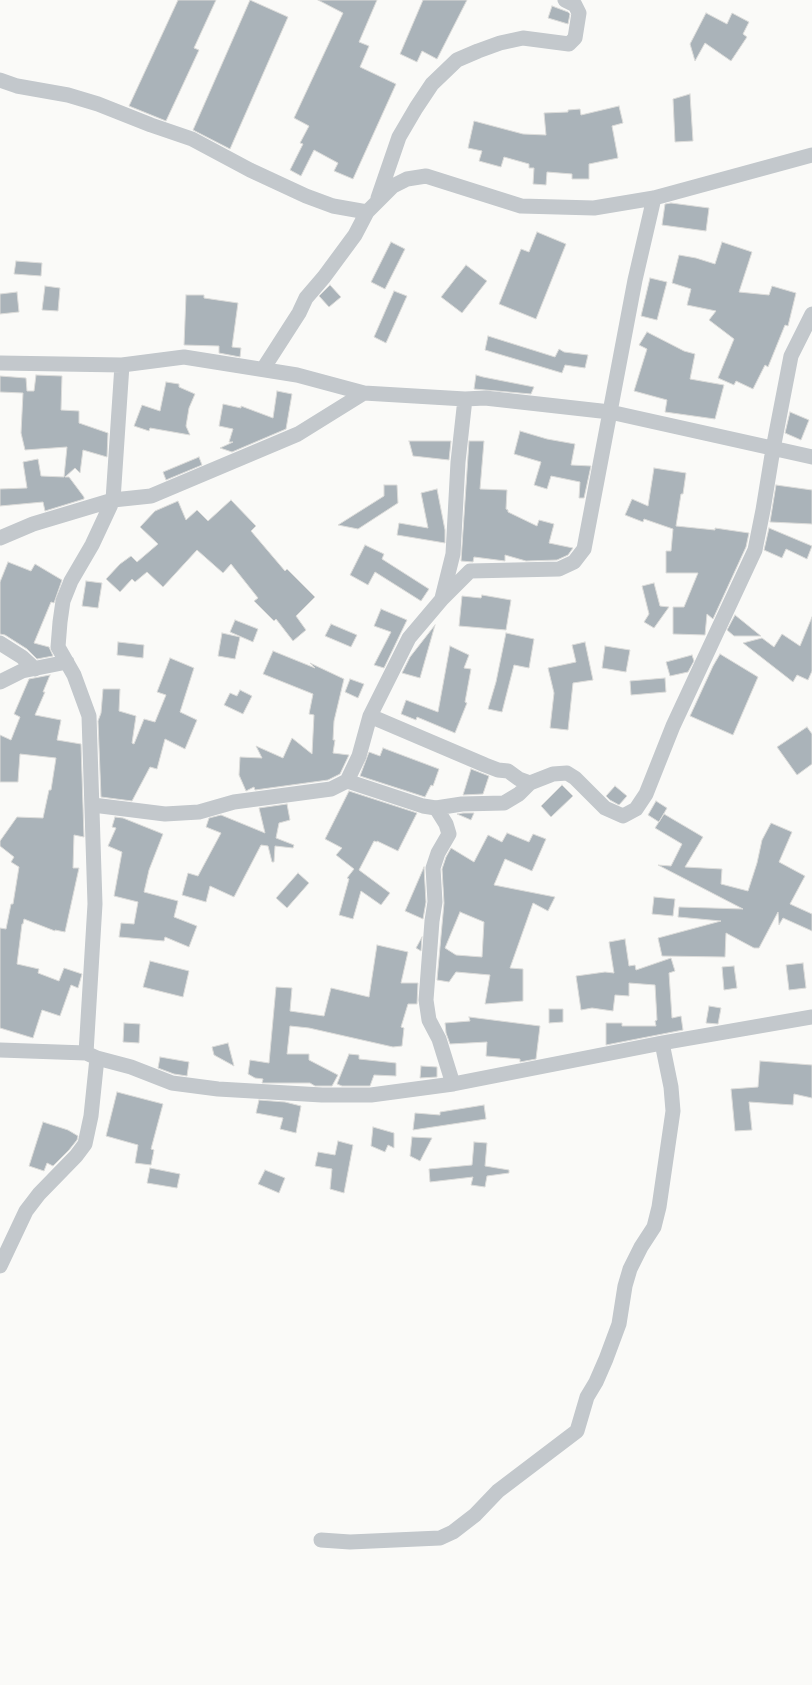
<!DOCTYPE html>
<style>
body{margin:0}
canvas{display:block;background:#fafaf8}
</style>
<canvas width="812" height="1685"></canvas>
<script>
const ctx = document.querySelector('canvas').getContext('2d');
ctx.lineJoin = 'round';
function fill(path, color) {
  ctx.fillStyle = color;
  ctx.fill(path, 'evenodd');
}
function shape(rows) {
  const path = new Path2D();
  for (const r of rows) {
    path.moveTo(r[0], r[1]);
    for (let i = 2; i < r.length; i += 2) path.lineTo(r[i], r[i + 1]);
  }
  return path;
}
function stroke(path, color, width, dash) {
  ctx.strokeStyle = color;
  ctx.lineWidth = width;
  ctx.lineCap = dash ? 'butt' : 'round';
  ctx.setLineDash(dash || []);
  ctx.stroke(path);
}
const building = shape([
 [178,0,216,0,194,48,199,50,166,121,129,106,178,0],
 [250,0,288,17,230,149,193,130,250,0],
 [318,0,377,0,359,42,369,46,360,67,396,84,353,179,334,171,338,163,314,150,301,176,290,170,303,144,300,143,309,126,294,118,343,13,318,0],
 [423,0,467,0,437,59,422,51,417,62,400,54,423,0],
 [552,6,568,12,570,14,568,24,548,18,552,6],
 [706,13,727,24,732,13,749,22,743,34,747,37,731,61,705,43,695,61,690,44,706,13],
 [690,94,693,141,675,142,673,99,690,94],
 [619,106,623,123,612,126,618,158,589,164,589,179,572,179,572,174,547,172,546,185,533,184,534,168,529,168,529,164,504,157,501,167,479,161,482,151,468,148,474,121,523,134,546,135,544,113,568,112,568,110,580,109,581,115,619,106],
 [671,203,709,208,706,231,662,225,665,204,671,203],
 [537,232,566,244,536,319,499,304,521,249,529,252,537,232],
 [391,242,405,249,385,289,371,282,391,242],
 [722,242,752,252,739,292,769,295,772,286,796,293,788,326,785,325,768,367,765,365,753,389,736,381,734,385,718,378,734,339,709,320,716,311,687,305,691,289,672,283,679,255,696,258,715,264,722,242],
 [16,261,42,263,41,276,14,274,16,261],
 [466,265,487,281,462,313,441,297,466,265],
 [650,278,667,282,657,320,641,316,650,278],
 [330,285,341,297,329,307,319,296,330,285],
 [45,286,60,288,58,311,42,310,45,286],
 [394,291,407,296,386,343,374,337,394,291],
 [17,292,19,312,0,314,0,294,17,292],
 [186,295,204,295,204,298,238,303,232,347,241,348,240,357,219,353,219,346,184,345,186,295],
 [647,332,684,351,695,354,690,379,724,385,715,419,665,412,667,400,634,391,647,349,639,345,647,332],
 [488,336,555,357,559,349,564,352,588,355,585,368,565,365,562,373,485,350,488,336],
 [36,375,62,376,61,410,79,411,79,423,108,433,107,457,83,450,80,473,75,468,65,477,69,477,84,497,84,499,45,511,43,502,0,506,0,489,27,488,23,462,38,459,41,476,64,477,67,447,25,450,21,433,23,393,0,392,0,376,26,378,27,391,34,391,36,375],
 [476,375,483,377,534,387,531,394,474,389,476,375],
 [166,382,179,384,179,387,195,394,189,408,186,426,190,435,150,428,149,431,134,426,142,405,160,411,166,382],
 [277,391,292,394,286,429,232,452,220,448,233,442,229,442,233,429,219,426,223,404,241,408,241,406,273,418,277,391],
 [790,412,809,420,801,440,785,433,790,412],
 [520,431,547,439,575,444,571,465,591,466,584,498,579,498,580,482,551,476,547,489,534,485,541,462,514,454,520,431],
 [409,441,451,441,449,460,413,456,409,441],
 [469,441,484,441,480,489,507,490,506,509,508,510,508,512,537,526,539,520,554,524,549,543,573,548,568,555,557,560,526,561,505,555,505,561,474,557,473,562,461,561,469,441],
 [199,457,202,465,166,480,163,472,199,457],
 [654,468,686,473,683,494,681,494,676,526,715,530,715,528,749,533,746,547,713,619,707,614,705,635,673,634,673,607,684,607,698,573,666,573,666,551,671,551,673,529,644,519,643,522,625,515,632,499,648,506,654,468],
 [384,485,397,485,398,503,358,529,338,525,384,496,384,485],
 [776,485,812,490,812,524,770,522,776,485],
 [437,489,445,530,445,543,397,535,399,523,428,528,421,493,437,489],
 [231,500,256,526,251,531,285,571,287,569,315,597,296,616,306,630,293,641,276,619,274,621,254,601,258,598,231,564,223,573,197,550,163,587,147,572,135,582,132,579,120,592,106,579,120,564,131,556,137,562,158,544,140,527,155,511,178,501,186,520,197,510,208,521,231,500],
 [769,528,812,546,807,559,786,549,782,558,764,550,769,528],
 [365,545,384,554,382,559,429,589,421,601,375,572,368,585,350,575,365,545],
 [8,562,31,571,35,564,62,580,54,603,51,602,34,643,49,647,53,656,37,659,27,649,5,635,0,634,0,582,8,562],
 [86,581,102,583,98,608,82,606,86,581],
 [654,583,660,606,669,607,654,628,644,622,649,614,642,586,654,583],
 [482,595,511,600,506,630,459,626,462,596,481,598,482,595],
 [381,609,407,620,384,668,374,665,391,632,374,626,381,609],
 [735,615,761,636,734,636,727,630,735,615],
 [812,617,812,671,808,680,797,675,793,682,743,643,762,638,774,647,782,634,800,646,812,617],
 [235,620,258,629,253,642,230,632,235,620],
 [331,624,357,635,351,647,325,636,331,624],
 [435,625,420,678,402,673,410,657,435,625],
 [222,633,240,637,235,659,218,656,222,633],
 [506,633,534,639,529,668,514,665,502,712,488,709,496,682,506,633],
 [118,642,144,645,143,658,117,655,118,642],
 [585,642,593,680,573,683,568,730,550,728,554,693,548,668,576,662,572,645,585,642],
 [450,646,469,655,464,668,471,669,465,702,467,703,455,733,417,717,416,720,401,714,406,700,438,712,450,646],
 [605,646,630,650,626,672,602,668,605,646],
 [273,651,315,668,310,663,344,679,334,721,333,740,335,740,333,753,349,755,340,774,328,780,255,790,254,787,246,791,239,775,240,757,262,758,256,746,283,758,292,738,312,754,314,715,309,714,313,694,263,674,273,651],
 [720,654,758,677,733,735,690,716,713,666,720,654],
 [692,655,694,661,688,672,670,676,666,662,692,655],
 [170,658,194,668,180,712,197,720,185,749,165,739,157,769,150,767,132,801,101,797,98,721,101,713,103,689,120,689,119,711,136,716,132,743,134,744,144,719,155,722,166,695,157,692,170,658],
 [50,675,43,692,45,692,35,715,61,720,57,740,81,744,84,837,74,835,73,868,79,868,65,932,55,930,55,931,24,919,23,924,22,924,17,964,39,969,38,973,59,981,64,968,82,974,78,988,71,985,60,1016,42,1010,33,1038,0,1028,0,928,6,929,11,904,13,904,19,867,11,862,14,857,0,846,0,841,17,817,43,818,49,790,51,790,56,758,20,754,18,782,0,782,0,735,11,740,20,717,14,714,29,679,50,675],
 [665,678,666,692,631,695,630,681,665,678],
 [350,679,364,684,358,698,345,692,350,679],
 [240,690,252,696,243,714,224,705,230,693,237,696,240,690],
 [807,727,812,734,812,764,797,775,777,747,807,727],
 [383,748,439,769,433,786,431,785,425,797,360,776,369,752,380,756,383,748],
 [471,769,489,776,483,794,463,795,471,769],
 [562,785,573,796,551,817,541,806,562,785],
 [615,786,627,796,619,805,610,800,606,796,615,786],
 [349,791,417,813,398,851,377,841,377,842,374,841,359,870,390,893,381,905,361,891,353,919,339,915,349,879,347,878,354,869,336,855,342,848,325,839,349,791],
 [656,801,667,808,659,822,648,815,656,801],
 [287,804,290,820,279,823,276,838,294,845,293,848,275,846,274,862,272,862,268,846,261,845,234,897,210,886,206,902,182,895,188,873,198,876,221,833,206,827,209,818,221,815,265,833,259,808,287,804],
 [463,813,474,813,471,820,457,814,463,813],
 [664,814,703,837,685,867,722,869,721,884,748,891,757,863,762,840,771,823,792,832,779,862,805,876,790,904,812,914,812,931,783,918,779,925,778,912,759,948,754,948,726,933,725,957,662,956,658,938,721,921,678,917,679,907,743,909,658,865,671,866,682,844,655,828,664,814],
 [115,817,123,818,163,834,149,870,144,892,178,901,174,917,197,926,189,947,165,937,164,941,119,937,121,923,134,924,138,902,114,896,122,852,108,846,116,828,112,827,115,817],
 [507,833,529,842,533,834,546,839,532,871,505,859,494,885,555,897,548,911,533,903,510,968,523,969,523,1001,485,1004,490,975,456,972,449,982,437,980,444,903,442,869,446,857,451,848,474,862,488,835,502,842,507,833],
 [460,912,484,922,482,957,456,955,445,948,460,912],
 [424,867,426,902,423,919,405,911,424,867],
 [298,873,309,883,287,908,276,898,298,873],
 [654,897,675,899,673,916,652,914,654,897],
 [422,937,421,951,416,948,422,937],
 [625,939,629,966,635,965,636,970,671,958,675,971,669,973,672,1018,681,1016,683,1030,606,1045,606,1023,622,1023,622,1026,656,1026,655,1021,657,1020,655,985,629,983,629,996,615,995,613,1011,592,1008,581,1010,576,976,605,972,614,973,609,942,625,939],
 [377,945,408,952,401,983,418,983,417,1004,408,1004,401,1027,404,1028,402,1046,393,1047,309,1028,290,1026,287,1054,309,1054,309,1060,338,1075,332,1086,315,1086,310,1083,262,1083,263,1079,255,1078,248,1074,250,1060,269,1063,276,987,292,988,290,1011,324,1016,331,988,369,997,377,945],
 [150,961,189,971,183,997,143,987,150,961],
 [803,963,806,988,789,990,786,965,803,963],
 [734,966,737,988,724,990,722,967,734,966],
 [709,1006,721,1008,718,1024,706,1023,709,1006],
 [549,1009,563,1009,563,1022,549,1023,549,1009],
 [469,1017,540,1026,536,1059,520,1062,520,1059,486,1056,487,1042,450,1044,446,1033,445,1023,470,1021,469,1017],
 [124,1023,140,1024,139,1043,123,1042,124,1023],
 [228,1043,234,1066,214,1055,212,1047,228,1043],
 [349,1054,359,1055,359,1059,396,1063,396,1076,374,1075,370,1086,342,1086,337,1084,349,1054],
 [160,1057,189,1062,187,1076,174,1074,158,1068,160,1057],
 [760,1061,812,1065,812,1098,794,1094,793,1105,749,1102,752,1130,735,1131,731,1089,758,1087,760,1061],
 [421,1066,437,1067,437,1077,420,1078,421,1066],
 [117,1092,163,1104,151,1149,154,1150,151,1165,135,1163,138,1145,106,1136,117,1092],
 [259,1100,285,1102,301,1106,296,1133,280,1129,283,1118,256,1113,259,1100],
 [484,1105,486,1119,413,1130,415,1113,440,1115,440,1112,484,1105],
 [43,1122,68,1130,78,1136,77,1140,69,1150,53,1166,47,1163,44,1171,29,1166,43,1122],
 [373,1127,394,1133,394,1148,388,1145,385,1152,371,1146,373,1127],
 [412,1137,432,1138,420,1161,410,1156,412,1137],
 [338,1141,353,1145,344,1193,330,1189,332,1169,315,1166,318,1152,335,1155,338,1141],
 [474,1142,487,1143,485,1166,509,1170,509,1173,487,1176,485,1187,471,1185,473,1177,430,1182,429,1169,472,1165,474,1142],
 [150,1168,180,1174,177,1188,147,1183,150,1168],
 [265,1170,285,1178,279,1193,258,1184,265,1170]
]);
const minor = shape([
 [0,80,17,86,68,95,98,104,151,125,192,139,250,170,306,196,333,206,367,212],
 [378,198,399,137,416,108,432,84,457,60,478,51,500,43,523,38,569,44,575,38,579,13,575,5,565,0],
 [0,363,122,365,184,357,297,375,364,393,465,399,485,398,610,412,812,457],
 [263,369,299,313,306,298,324,277,355,235,367,212,393,186,407,179,426,176,521,206,594,208,654,198,812,155],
 [0,538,33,524,113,500,151,496,298,434,364,393],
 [442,598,453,554,458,462,465,399],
 [0,643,22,657,35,669],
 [0,682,22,671,67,662],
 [370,716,485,765,498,770,508,771,519,779,530,783],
 [347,781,423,806,436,808,462,804,504,803,519,794,530,783,553,774,567,773,575,778,605,808,623,816,636,809,646,794,673,726,755,550,763,510,773,449,791,356,812,314],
 [93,805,165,814,199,812,234,802,331,789,347,781,359,756,370,716,409,638,442,599,470,571,559,569,574,562,584,549,635,280,654,198],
 [436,808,446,824,449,834,438,853,433,868,435,902,432,921,426,1000,429,1020,439,1039,453,1084],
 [0,1050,86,1053,97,1058,131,1067,172,1083,218,1089,322,1095,371,1095,453,1084,662,1043,812,1017],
 [86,1053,95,904,89,716,74,675,58,647,60,622,63,601,71,581,92,545,113,500,122,365],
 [0,1266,26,1211,39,1194,76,1156,85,1144,91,1116,97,1058],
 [321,1540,350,1542,440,1538,453,1532,475,1515,498,1491,577,1431,587,1397,596,1382,606,1359,619,1324,625,1286,630,1269,641,1247,654,1227,659,1207,673,1111,671,1087,662,1043]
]);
fill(building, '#aab3b9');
stroke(building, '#dcdcda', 1);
stroke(minor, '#c3c8cc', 15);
</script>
